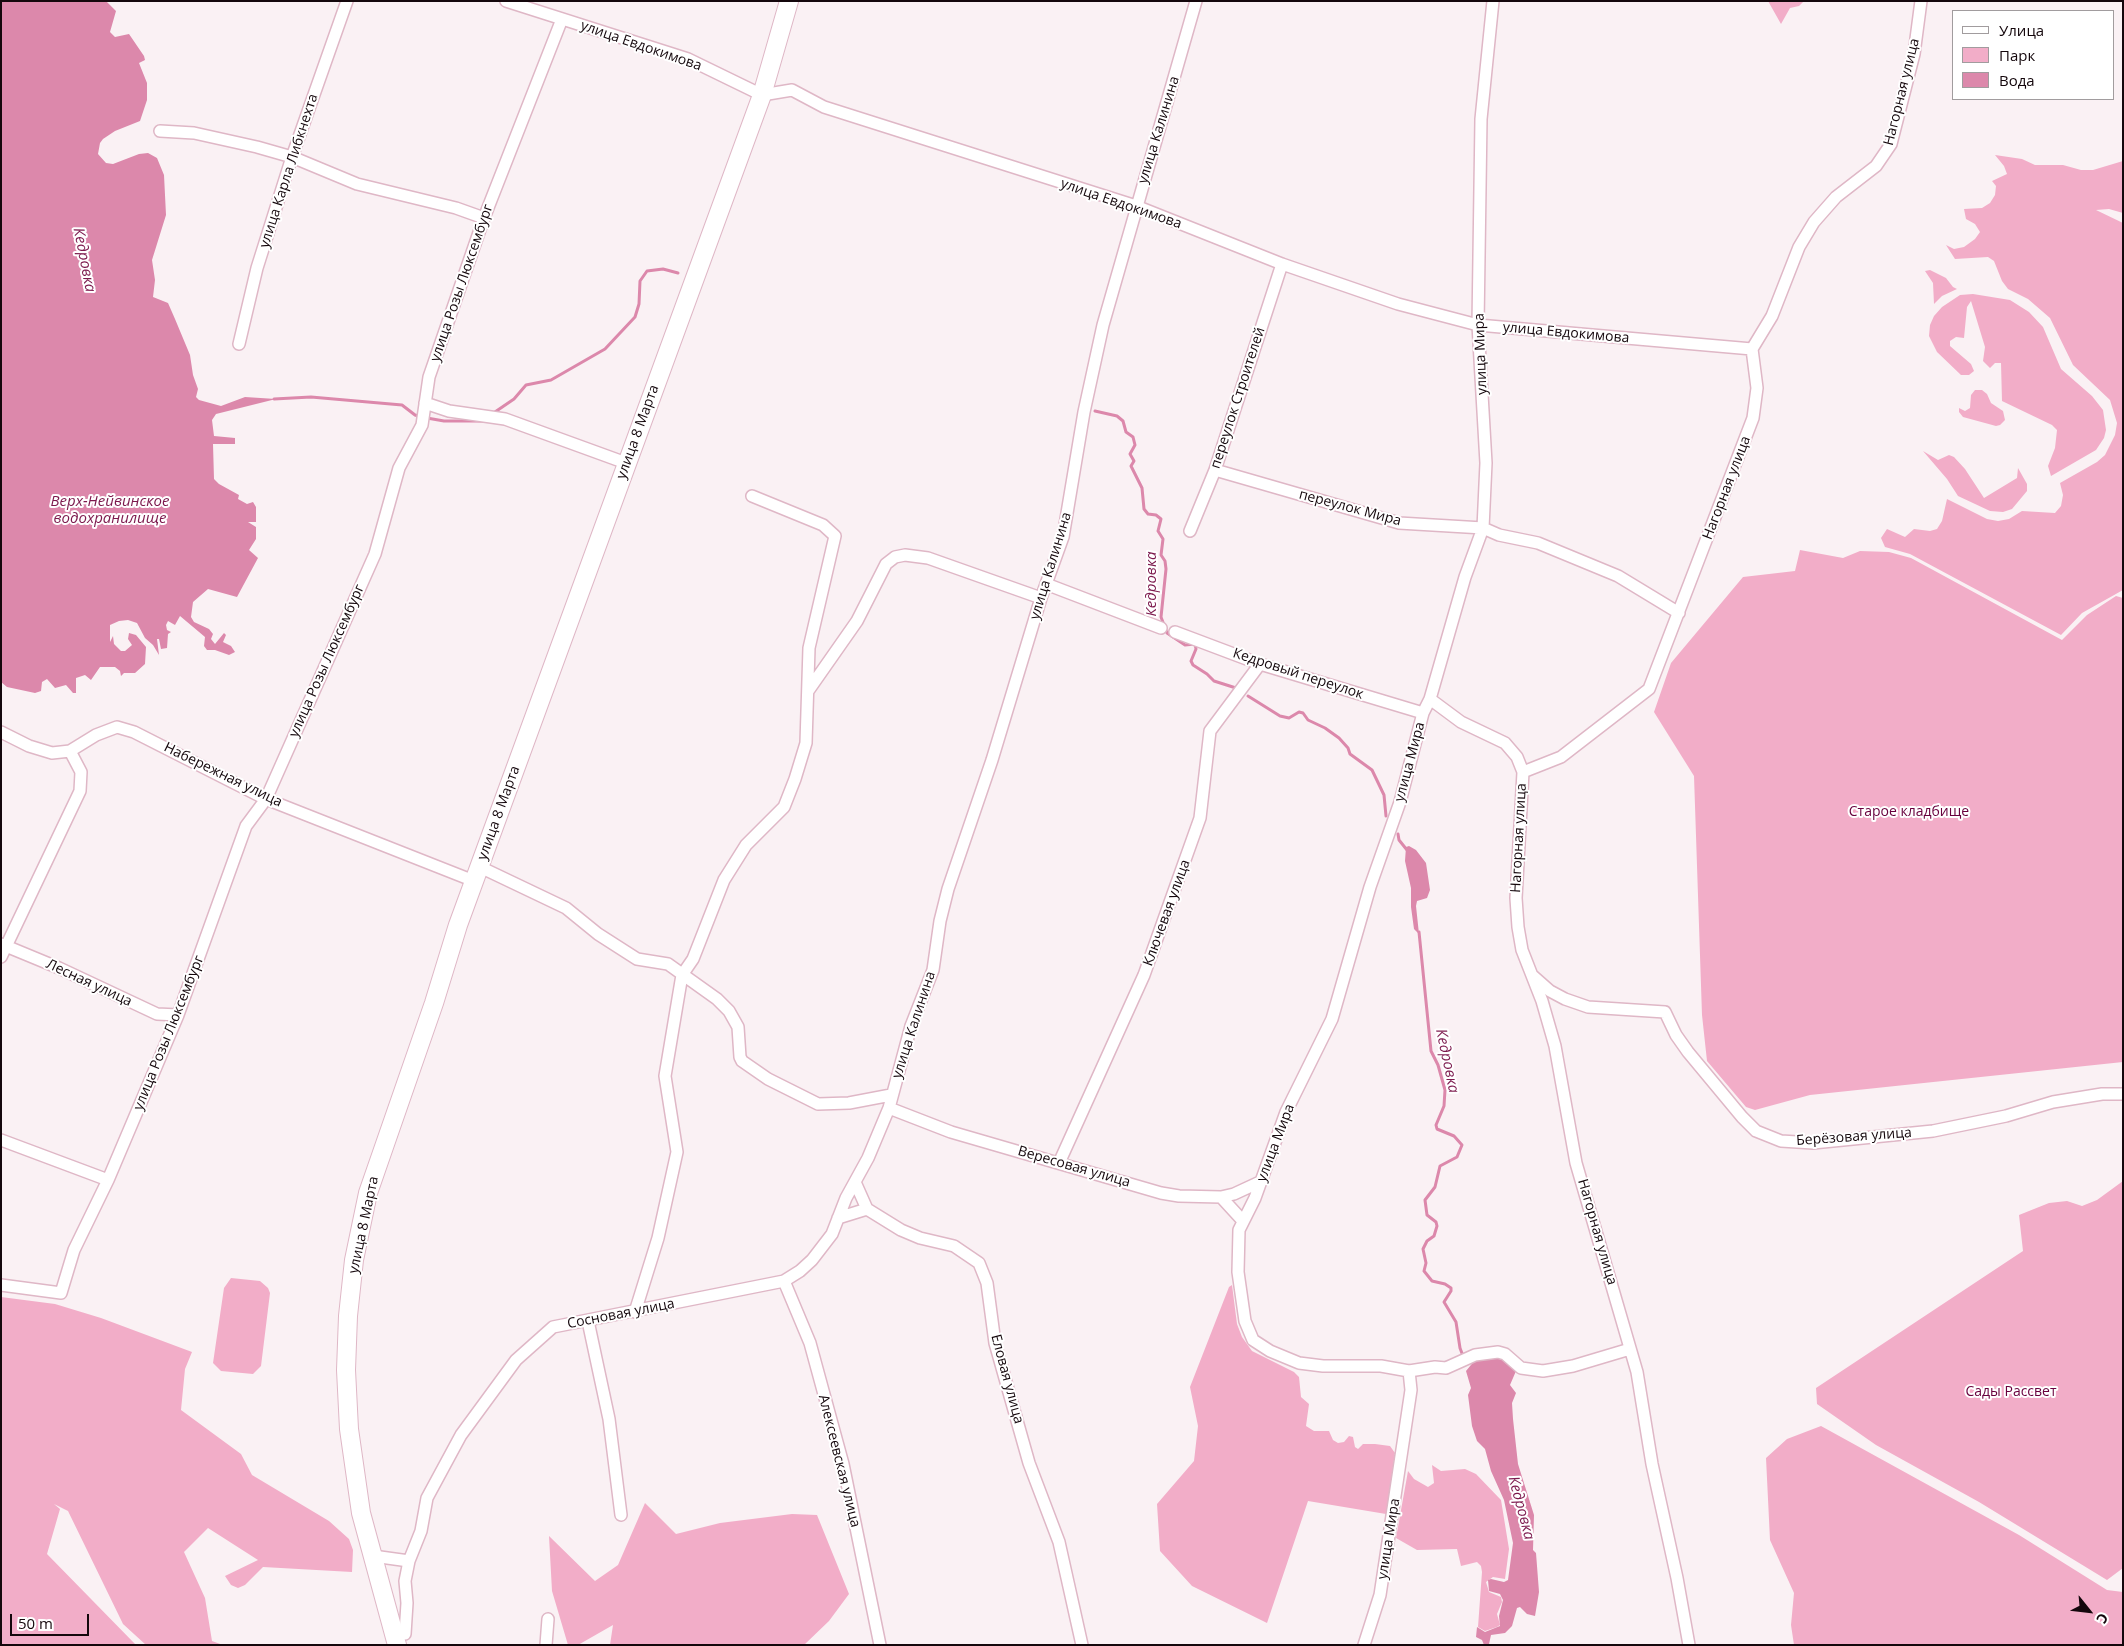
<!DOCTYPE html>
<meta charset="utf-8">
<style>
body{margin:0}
#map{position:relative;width:2124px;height:1646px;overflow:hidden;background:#faf1f4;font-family:"Open Sans",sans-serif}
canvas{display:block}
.frame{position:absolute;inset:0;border:2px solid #14070c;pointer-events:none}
.legend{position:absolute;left:1952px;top:10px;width:162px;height:90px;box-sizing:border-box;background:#fff;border:1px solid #a19c9e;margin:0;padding:6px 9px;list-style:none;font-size:15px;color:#14070c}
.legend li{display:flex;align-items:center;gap:10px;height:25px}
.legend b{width:25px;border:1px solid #a19c9e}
.north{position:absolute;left:2064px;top:1586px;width:50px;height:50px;-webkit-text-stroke:4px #fff;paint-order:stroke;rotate:119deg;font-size:14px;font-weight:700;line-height:20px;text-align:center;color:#14070c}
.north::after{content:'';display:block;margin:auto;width:18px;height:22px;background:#14070c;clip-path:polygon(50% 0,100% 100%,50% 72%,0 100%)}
.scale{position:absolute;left:10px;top:1614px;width:79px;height:22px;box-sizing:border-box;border:2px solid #14070c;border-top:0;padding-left:6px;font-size:15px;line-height:18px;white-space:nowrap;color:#14070c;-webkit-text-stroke:4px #fff;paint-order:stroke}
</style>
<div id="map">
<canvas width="2124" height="1646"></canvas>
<div class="frame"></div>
<ul class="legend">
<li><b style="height:6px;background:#fff"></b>Улица</li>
<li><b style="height:14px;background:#f2adc8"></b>Парк</li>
<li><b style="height:14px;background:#dc88ab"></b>Вода</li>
</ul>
<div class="north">С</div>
<div class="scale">50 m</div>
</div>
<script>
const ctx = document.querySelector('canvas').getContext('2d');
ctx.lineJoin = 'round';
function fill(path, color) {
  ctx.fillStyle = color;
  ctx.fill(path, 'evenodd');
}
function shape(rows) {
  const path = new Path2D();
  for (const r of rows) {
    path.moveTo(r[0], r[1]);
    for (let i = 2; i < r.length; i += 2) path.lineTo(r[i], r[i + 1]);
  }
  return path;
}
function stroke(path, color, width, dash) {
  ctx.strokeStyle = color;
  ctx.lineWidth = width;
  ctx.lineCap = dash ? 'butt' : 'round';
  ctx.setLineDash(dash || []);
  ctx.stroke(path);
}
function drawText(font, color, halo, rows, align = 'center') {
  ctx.font = font + ' "Open Sans",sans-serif';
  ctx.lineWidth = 4;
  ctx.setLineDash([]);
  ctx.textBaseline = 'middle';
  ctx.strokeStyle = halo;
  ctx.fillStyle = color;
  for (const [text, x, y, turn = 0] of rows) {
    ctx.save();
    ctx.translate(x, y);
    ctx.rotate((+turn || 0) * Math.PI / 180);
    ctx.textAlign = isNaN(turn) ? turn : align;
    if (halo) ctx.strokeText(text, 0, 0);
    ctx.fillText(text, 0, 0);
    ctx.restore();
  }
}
const green = shape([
 [1768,1,1804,1,1799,6,1790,8,1781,24],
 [1995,155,2022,159,2035,165,2063,165,2081,170,2093,170,2123,161,2123,213,2109,209,2096,210,2123,223,2123,590,2082,613,2061,635,1910,554,1885,547,1881,538,1887,529,1905,537,1914,529,1930,531,1937,529,1942,521,1947,499,1987,519,1998,521,2009,519,2022,511,2055,513,2061,506,2063,495,2060,483,2097,462,2105,455,2115,435,2117,423,2110,400,2073,365,2050,318,2028,299,2008,289,2002,281,1994,261,1988,257,1955,259,1946,245,1954,249,1964,247,1975,239,1980,232,1975,224,1966,219,1964,209,1982,208,1990,203,1995,195,1996,186,1992,181,2007,174,2004,166],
 [1930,270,1946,278,1953,287,1957,289,1942,296,1934,304,1933,283,1925,271],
 [1973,294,2010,300,2029,312,2043,327,2061,369,2092,396,2103,410,2106,430,2104,438,2096,450,2051,476,2048,466,2055,448,2057,430,2052,425,2002,401,2001,363,1995,363,1990,368,1983,361,1985,347,1971,301,1967,307,1964,338,1956,337,1950,341,1950,346,1971,364,1974,371,1969,375,1961,375,1937,352,1929,336,1930,325,1934,316,1942,307,1960,295],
 [1975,390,1982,390,1987,394,1991,403,2003,411,2005,420,2000,425,1996,426,1963,417,1959,412,1959,408,1965,411,1970,408,1971,395],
 [1923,451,1938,460,1949,455,1954,457,1965,469,1984,498,2017,478,2018,468,2027,484,2027,491,2012,509,2003,512,1990,511,1958,496,1947,479],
 [1800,550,1843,558,1860,551,1889,552,1911,558,2062,640,2087,615,2116,596,2123,598,2123,1062,1810,1095,1755,1110,1746,1107,1707,1061,1702,1015,1694,776,1654,712,1671,663,1743,577,1795,571],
 [2123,1181,2123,1568,2107,1580,1979,1502,1876,1445,1817,1404,1816,1388,2023,1251,2019,1215,2049,1203,2067,1201,2082,1206,2097,1200],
 [231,1278,260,1281,268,1288,270,1293,261,1366,253,1374,221,1371,213,1363,224,1288],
 [1232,1285,1237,1324,1242,1337,1252,1351,1294,1372,1299,1377,1301,1397,1309,1404,1306,1426,1314,1431,1329,1431,1333,1440,1338,1443,1344,1442,1349,1436,1353,1437,1355,1447,1358,1449,1363,1444,1375,1444,1390,1446,1395,1453,1386,1514,1308,1501,1267,1623,1192,1586,1160,1551,1157,1504,1194,1461,1198,1426,1190,1387,1229,1287],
 [1,1297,55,1304,101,1318,192,1352,185,1369,181,1410,241,1454,252,1475,329,1521,349,1539,353,1550,352,1572,263,1567,245,1585,238,1588,231,1585,225,1576,258,1560,208,1528,184,1552,205,1598,212,1641,223,1645,146,1645,123,1624,68,1511,54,1504,60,1509,47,1554,136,1645,1,1645],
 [1821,1426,2019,1535,2107,1590,2123,1592,2123,1645,1794,1645,1791,1625,1794,1593,1770,1540,1766,1458,1787,1439],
 [1432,1465,1441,1471,1465,1469,1476,1474,1501,1500,1509,1549,1505,1579,1493,1577,1486,1582,1489,1592,1501,1597,1502,1602,1497,1614,1500,1625,1497,1627,1485,1631,1478,1627,1482,1572,1481,1566,1477,1562,1461,1566,1457,1549,1417,1550,1396,1538,1408,1471,1414,1479,1428,1487,1434,1483],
 [645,1503,676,1534,720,1523,792,1514,817,1515,849,1594,829,1621,804,1645,610,1645,613,1625,578,1645,568,1645,552,1591,549,1536,595,1581,618,1565]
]);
const water = shape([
 [1,1,106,1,116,11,110,32,115,37,129,34,144,56,145,60,139,63,147,83,147,100,140,121,115,131,103,139,100,143,98,154,106,163,113,164,139,154,148,153,157,158,164,175,166,215,152,260,155,280,153,297,168,303,175,319,190,355,193,375,198,389,196,397,199,400,221,406,245,397,276,399,216,414,212,420,214,436,235,438,235,444,213,444,214,479,219,484,239,495,238,499,247,504,253,502,256,507,256,522,248,522,256,527,256,539,249,550,258,558,237,597,208,589,193,602,191,617,194,622,209,629,213,634,211,639,215,644,224,633,226,635,223,642,231,646,235,652,229,655,215,650,207,650,204,646,205,637,180,616,175,625,168,621,166,625,167,630,171,632,168,634,167,648,161,649,159,639,157,639,159,655,153,645,145,638,137,623,128,620,119,621,110,625,110,642,113,636,114,644,121,651,125,651,132,645,128,639,129,633,136,635,146,647,145,664,135,673,124,673,121,676,120,671,115,667,100,667,91,680,85,675,76,678,76,693,73,693,66,685,55,688,47,679,42,682,41,691,35,693,7,687,1,682],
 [1409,846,1416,850,1426,863,1430,890,1427,898,1417,901,1416,906,1419,934,1414,929,1411,907,1411,888,1405,861,1406,847],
 [1493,1356,1502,1358,1516,1371,1510,1385,1516,1393,1512,1403,1513,1419,1518,1464,1534,1515,1533,1550,1536,1553,1539,1592,1535,1616,1527,1614,1520,1607,1517,1608,1512,1626,1505,1633,1491,1635,1489,1644,1484,1645,1482,1640,1476,1637,1477,1627,1485,1632,1500,1626,1499,1616,1503,1600,1500,1594,1489,1591,1488,1580,1491,1579,1504,1582,1508,1580,1513,1543,1504,1500,1491,1471,1485,1449,1477,1441,1472,1426,1468,1395,1471,1388,1466,1371,1475,1360]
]);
const stream = shape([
 [274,399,311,397,402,405,415,415,421,417],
 [1095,411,1117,416,1123,421,1126,432,1133,437,1135,445,1130,454,1134,461,1131,466,1142,488,1144,509,1148,514,1156,515,1161,519,1158,531,1163,539,1161,555,1165,561,1166,569,1161,617,1167,633,1185,645,1195,644,1196,649,1191,661,1193,665,1207,674,1214,681,1236,688],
 [492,414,514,399,526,385,551,380,605,349,635,317,639,304,640,281,647,271,663,269,678,273],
 [427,418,444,421,487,421],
 [1248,696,1280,716,1289,718,1299,712,1303,713,1308,720,1325,728,1339,738,1348,748,1350,754,1372,770,1384,795,1386,816],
 [1398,834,1399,840,1407,850],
 [1419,932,1431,1051,1438,1065,1445,1090,1444,1106,1436,1125,1437,1129,1454,1136,1462,1145,1457,1157,1440,1166,1435,1187,1425,1200,1427,1215,1436,1222,1437,1226,1434,1236,1427,1241,1423,1249,1426,1263,1424,1271,1432,1281,1445,1284,1451,1288,1451,1291,1444,1302,1456,1322,1460,1348,1463,1356]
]);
const minor = shape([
 [506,1,688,59,762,95,792,90,824,107,1136,206,1282,264,1398,304,1478,325,1752,349],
 [1493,1,1481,119,1478,325,1486,463,1483,528,1465,577,1430,699,1423,713,1400,802,1370,887,1332,1019,1286,1112,1255,1198,1239,1230,1238,1272,1245,1321,1253,1340,1270,1351,1299,1363,1323,1366,1381,1366,1409,1371,1435,1367,1446,1368,1475,1355,1498,1352,1505,1354,1521,1368,1543,1371,1573,1366,1630,1349],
 [160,131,194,133,257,147,292,157,357,184,456,208,484,218],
 [239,344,257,268,292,157,347,1],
 [425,403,449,411,505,419,626,463],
 [1215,470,1399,523,1483,528,1499,535,1538,543,1618,576,1679,613],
 [1190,531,1215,470,1282,264],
 [1046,584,1161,628],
 [1175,632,1260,664,1423,713],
 [808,691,857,621,886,564,895,557,905,555,928,558,1041,598],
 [1430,699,1461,722,1505,743,1517,757,1523,772],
 [1,732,29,746,52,753,70,751,96,735,117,727,134,732,266,799,474,881],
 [480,867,566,908,598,934,637,959,668,964,717,999,729,1011,738,1027,740,1057,742,1061,768,1079,818,1104,849,1103,891,1095],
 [1,944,59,968,157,1014,178,1015],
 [1,957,80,791,81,772,70,751],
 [1533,976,1550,991,1565,999,1588,1007,1665,1012,1676,1035,1688,1052,1742,1117,1756,1131,1781,1141,1813,1143,1933,1131,2006,1116,2053,1102,2102,1094,2123,1094],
 [889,1108,951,1132,1161,1193,1179,1196,1221,1197,1234,1194,1262,1181],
 [1,1140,108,1180],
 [1059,1163,1144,975,1200,818,1210,731,1260,664],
 [855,1182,867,1209],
 [1221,1197,1243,1221],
 [838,1218,867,1209,901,1230,920,1238,954,1246,979,1263,987,1283,995,1343,1029,1463,1059,1542,1082,1645],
 [784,1281,810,1343,843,1464,880,1645],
 [1,1285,61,1293,74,1250,108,1180,178,1015,246,826,266,799,375,554,399,468,422,425,429,377,484,218,562,19],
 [635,1312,658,1238,677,1152,665,1076,682,975,693,959,724,880,746,845,784,807,795,779,806,743,809,648,835,536,823,525,752,496],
 [588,1321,609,1419,621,1515],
 [373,1556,409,1561,421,1531,427,1498,461,1435,516,1360,553,1327,784,1281,800,1271,812,1260,832,1234,846,1198,868,1158,889,1108,911,1026,933,970,940,921,948,889,992,760,1041,598,1063,537,1084,412,1103,325,1196,1],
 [405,1634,407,1603,405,1581,409,1561],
 [546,1645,548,1619],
 [1364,1645,1380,1595,1408,1410,1411,1390,1409,1371],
 [1689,1645,1677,1578,1652,1464,1637,1372,1576,1163,1555,1046,1542,1001,1522,950,1518,927,1516,898,1523,772,1561,757,1649,689,1753,418,1757,388,1752,349,1772,316,1799,247,1814,222,1836,197,1876,166,1891,144,1914,54,1921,1]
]);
const primary = shape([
 [397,1645,361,1513,349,1429,346,1370,348,1316,354,1260,368,1193,434,1003,458,925,762,95,789,1]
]);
const streetNames = [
 ["улица Евдокимова",641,46,19],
 ["Нагорная улица",1902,92,-76],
 ["улица Калинина",1159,130,-73],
 ["улица Карла Либкнехта",289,171,-72],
 ["улица Евдокимова",1121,204,19],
 ["улица Розы Люксембург",462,283,-71],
 ["улица Евдокимова",1566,333,5],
 ["улица Мира",1481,354,-92],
 ["переулок Строителей",1238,398,-72],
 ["улица 8 Марта",638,432,-70],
 ["Нагорная улица",1727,488,-69],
 ["переулок Мира",1350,508,15],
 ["улица Калинина",1051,566,-73],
 ["улица Розы Люксембург",327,661,-66],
 ["Кедровый переулок",1298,674,18],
 ["улица Мира",1410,762,-75],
 ["Набережная улица",223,775,26],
 ["улица 8 Марта",499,813,-70],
 ["Нагорная улица",1519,838,-87],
 ["Ключевая улица",1167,913,-70],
 ["Лесная улица",89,983,25],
 ["улица Калинина",914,1025,-72],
 ["улица Розы Люксембург",169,1033,-68],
 ["Берёзовая улица",1854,1137,-4],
 ["улица Мира",1276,1143,-69],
 ["Вересовая улица",1074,1167,16],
 ["улица 8 Марта",364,1225,-78],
 ["Нагорная улица",1597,1232,74],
 ["Сосновая улица",621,1314,-11],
 ["Еловая улица",1007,1379,75],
 ["Алексеевская улица",839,1461,76],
 ["улица Мира",1389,1539,-81]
];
const parkNames = [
 ["Старое кладбище",1909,812],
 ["Сады Рассвет",2011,1392]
];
const waterNames = [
 ["Кедровка",84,260,79],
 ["Верх-Нейвинское",110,502],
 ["водохранилище",110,519],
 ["Кедровка",1152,584,-90],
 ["Кедровка",1447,1061,78],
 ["Кедровка",1521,1508,75]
];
fill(green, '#f2adc8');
fill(water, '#dc88ab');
stroke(stream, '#dc88ab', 3);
stroke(minor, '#dfb7c6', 14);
stroke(primary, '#dfb7c6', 20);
stroke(minor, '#fff', 11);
stroke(primary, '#fff', 18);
drawText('14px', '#14070c', '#fff', streetNames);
drawText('14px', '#68003d', '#fff', parkNames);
drawText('italic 15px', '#7c194d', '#fff', waterNames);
</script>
